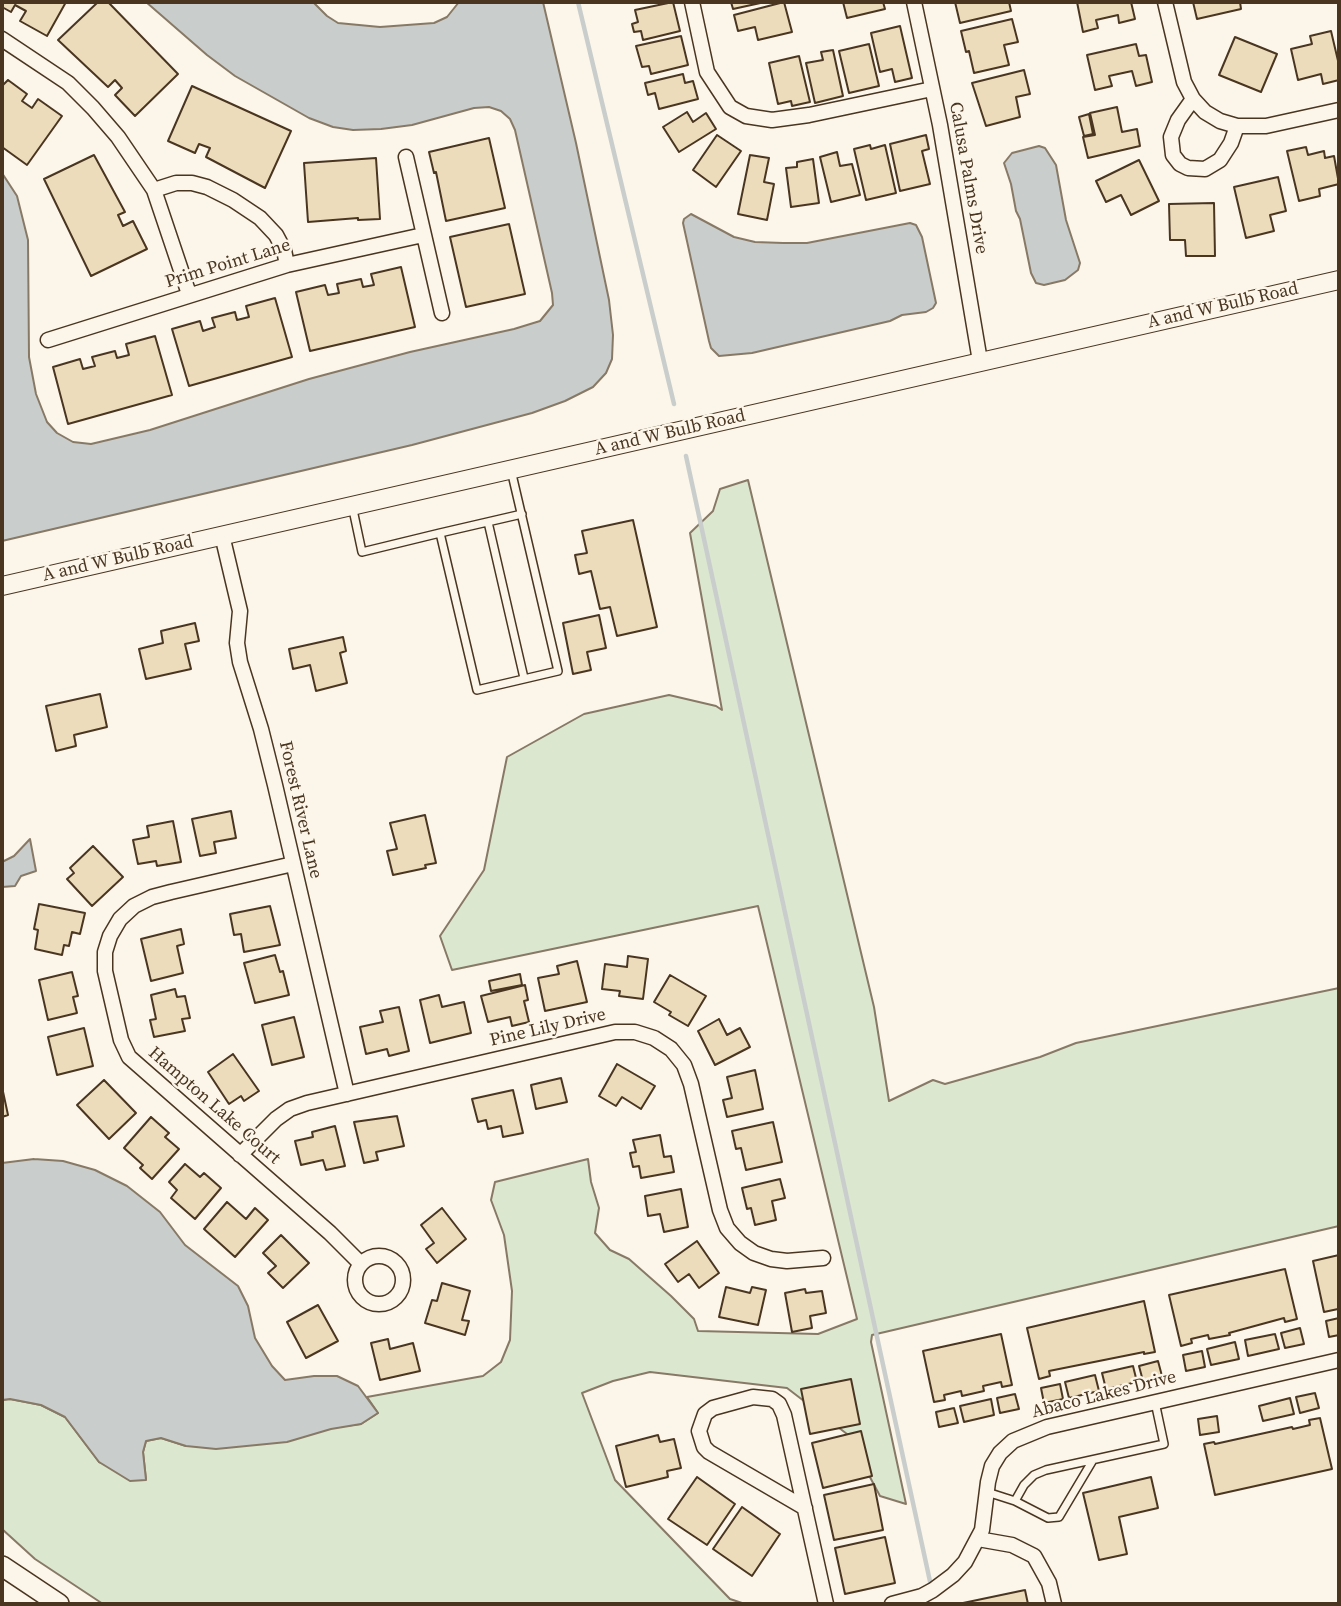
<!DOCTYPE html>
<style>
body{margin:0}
#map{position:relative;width:1341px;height:1606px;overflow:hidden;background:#fbf6e9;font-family:"Source Serif 4",serif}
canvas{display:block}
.frame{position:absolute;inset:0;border:4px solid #4a3520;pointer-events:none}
</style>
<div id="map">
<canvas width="1341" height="1606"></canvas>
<div class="frame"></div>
</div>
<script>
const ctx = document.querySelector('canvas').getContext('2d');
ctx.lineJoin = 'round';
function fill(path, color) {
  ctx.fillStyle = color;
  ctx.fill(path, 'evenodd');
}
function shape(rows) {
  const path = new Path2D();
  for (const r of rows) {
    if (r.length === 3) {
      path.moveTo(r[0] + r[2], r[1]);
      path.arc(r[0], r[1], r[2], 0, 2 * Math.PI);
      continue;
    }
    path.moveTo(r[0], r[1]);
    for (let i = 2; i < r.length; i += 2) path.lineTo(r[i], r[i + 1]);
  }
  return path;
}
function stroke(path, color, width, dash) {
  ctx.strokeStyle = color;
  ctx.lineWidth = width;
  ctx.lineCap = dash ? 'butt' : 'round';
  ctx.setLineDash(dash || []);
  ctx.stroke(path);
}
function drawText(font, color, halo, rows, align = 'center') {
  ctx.font = font + ' "Source Serif 4",serif';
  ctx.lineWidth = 5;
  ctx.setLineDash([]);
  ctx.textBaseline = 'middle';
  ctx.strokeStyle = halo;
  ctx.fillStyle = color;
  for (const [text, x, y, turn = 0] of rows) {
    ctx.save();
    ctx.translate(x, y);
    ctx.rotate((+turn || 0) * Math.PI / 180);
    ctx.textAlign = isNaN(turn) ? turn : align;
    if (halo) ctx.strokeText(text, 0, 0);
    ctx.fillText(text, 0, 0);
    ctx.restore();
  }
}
const green = shape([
 [748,480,874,1007,889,1101,933,1080,945,1084,1040,1057,1076,1043,1339,988,1339,1226,872,1335,871,1342,906,1504,880,1496,847,1434,787,1388,650,1372,613,1381,582,1393,615,1480,730,1599,745,1604,103,1604,35,1559,2,1529,2,1400,10,1399,41,1405,65,1417,99,1462,146,1479,143,1452,146,1441,161,1438,186,1446,361,1424,378,1413,367,1397,483,1376,501,1362,510,1340,512,1291,504,1235,491,1200,495,1182,588,1159,591,1182,599,1208,595,1233,610,1250,629,1259,671,1296,694,1319,698,1331,818,1334,857,1319,758,906,452,970,440,936,484,870,507,757,584,714,669,695,716,706,722,710,690,533,713,511,720,489,748,480]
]);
const water = shape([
 [146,2,313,2,327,16,338,23,380,27,434,23,447,17,459,2,543,2,576,143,609,300,613,335,612,359,606,373,593,387,565,401,532,413,412,445,2,541,2,173,17,196,28,240,29,357,36,394,47,422,57,433,73,442,91,444,150,430,309,379,410,352,514,329,540,321,553,305,552,293,515,130,510,119,501,111,489,107,474,108,412,125,381,129,353,130,333,127,309,118,235,76,207,55,146,2],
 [1039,146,1045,148,1056,165,1066,220,1080,263,1078,270,1065,280,1044,285,1036,283,1031,273,1020,219,1016,211,1011,184,1004,163,1012,153,1039,146],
 [691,214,734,237,755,242,783,243,807,243,910,223,916,225,922,237,936,303,933,308,926,312,902,315,890,321,752,353,719,356,711,348,709,341,683,223,684,219,691,214],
 [30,839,36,871,21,876,15,886,2,887,2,862,14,856,30,839],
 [34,1159,63,1161,95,1170,127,1186,160,1212,185,1245,238,1286,248,1306,255,1338,272,1366,285,1380,314,1376,337,1376,358,1386,378,1413,361,1424,331,1429,287,1442,216,1449,186,1446,161,1438,146,1441,143,1452,146,1480,130,1481,99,1462,65,1417,41,1405,10,1399,2,1400,2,1163,34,1159]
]);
const stream = shape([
 [578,2,674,404],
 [686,456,931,1586]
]);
const building = shape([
 [2,2,66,2,47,36,20,21,26,11,15,5,11,12,2,7,2,2],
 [98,2,108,2,178,74,135,116,115,95,122,88,115,80,108,87,58,40,98,2],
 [673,2,680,31,643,40,641,31,634,32,632,24,638,22,635,10,673,2],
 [731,2,765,2,733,9,731,2],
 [784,2,792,32,758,40,755,27,738,31,734,15,784,2],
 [843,2,883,2,885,9,847,18,843,2],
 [955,2,1009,2,1011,11,960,23,955,2],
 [1077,2,1131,2,1135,19,1119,23,1118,15,1096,20,1098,28,1083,32,1077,2],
 [1193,2,1240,2,1241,9,1197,19,1193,2],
 [1012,19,1018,42,1004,45,1009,65,974,73,969,51,966,52,961,31,1012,19],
 [900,26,912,78,895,82,892,69,880,72,871,33,900,26],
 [1331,31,1339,65,1339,80,1323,84,1321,74,1298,80,1291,49,1312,44,1310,36,1331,31],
 [681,36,688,65,651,74,649,66,642,67,636,46,681,36],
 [1235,37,1277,54,1261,92,1219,75,1235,37],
 [869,44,879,86,849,93,839,51,869,44],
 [1136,44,1139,56,1146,55,1152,82,1136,86,1132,71,1109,76,1112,86,1095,90,1087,55,1136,44],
 [833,50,843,96,815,103,806,63,823,60,821,52,833,50],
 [799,56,810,102,792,106,791,101,778,104,769,63,799,56],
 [1024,70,1030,94,1016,97,1020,117,986,126,972,83,1024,70],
 [683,74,685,83,693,81,698,99,659,109,655,93,648,95,645,83,683,74],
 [8,80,27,94,22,101,32,108,38,99,62,116,27,165,2,147,2,86,8,80],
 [192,86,291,131,265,188,206,157,210,148,199,144,195,153,168,141,192,86],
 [1117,107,1122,132,1137,129,1140,146,1088,158,1083,137,1095,135,1090,113,1117,107],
 [687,112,693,122,706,113,716,129,679,152,663,127,687,112],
 [1089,114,1093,134,1084,136,1079,117,1089,114],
 [717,135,741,151,716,187,693,170,717,135],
 [926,135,929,149,922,151,930,184,900,191,890,144,926,135],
 [489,138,505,208,446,221,436,172,434,173,429,152,489,138],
 [870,145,871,149,885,145,896,193,866,200,854,149,870,145],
 [1306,147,1308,155,1324,151,1325,158,1334,156,1339,184,1319,189,1320,196,1299,201,1287,151,1306,147],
 [837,152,840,166,852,164,860,195,831,202,820,157,837,152],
 [94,155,125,212,118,215,123,226,133,221,147,249,91,276,44,179,94,155],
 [750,155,769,158,764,182,774,184,767,220,738,214,750,155],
 [376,158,380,219,358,220,358,218,308,222,304,163,376,158],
 [813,159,819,203,791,207,786,168,797,167,797,162,813,159],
 [1139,160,1159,201,1131,215,1121,195,1106,202,1096,181,1139,160],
 [1278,177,1286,211,1270,215,1274,231,1246,238,1234,187,1278,177],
 [1214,203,1215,256,1186,256,1185,240,1170,240,1169,204,1214,203],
 [509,224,525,294,466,307,450,237,509,224],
 [401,267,415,327,310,351,296,292,325,285,328,295,339,293,337,284,361,279,363,287,374,285,371,274,401,267],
 [275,298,292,357,189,386,172,329,200,321,203,331,215,327,212,318,235,312,237,320,249,317,246,306,275,298],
 [155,336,172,395,68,424,53,367,80,359,83,369,95,366,92,357,115,351,117,358,129,355,126,344,155,336],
 [633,520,657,627,617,636,610,607,600,609,591,571,579,574,575,555,587,553,582,531,633,520],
 [599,615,606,648,587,652,591,670,573,674,563,623,599,615],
 [195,623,199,641,185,644,191,669,146,679,139,649,163,643,161,631,195,623],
 [343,637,346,651,340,653,347,683,316,691,310,665,293,669,289,649,343,637],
 [100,694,107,727,74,735,76,746,56,751,46,706,100,694],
 [231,811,236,838,214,842,216,853,200,856,192,819,231,811],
 [425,815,436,863,425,865,426,868,393,875,387,851,397,849,390,823,425,815],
 [173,821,181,862,157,866,156,861,138,864,133,840,149,837,147,826,173,821],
 [93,846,123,877,92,906,67,879,74,873,70,868,93,846],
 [39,904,85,913,80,934,72,932,69,946,64,945,62,955,35,949,38,930,34,929,39,904],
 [270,906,280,945,244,952,241,934,234,935,230,914,270,906],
 [181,929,184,944,177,946,183,973,151,981,141,939,181,929],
 [275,955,280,972,283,971,289,995,255,1003,244,963,275,955],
 [628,956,648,959,643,999,619,996,620,991,602,989,605,964,627,967,628,956],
 [577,961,587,1002,545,1011,538,978,559,974,557,966,577,961],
 [72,972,78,996,73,997,77,1013,48,1020,39,980,72,972],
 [520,974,522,985,491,991,489,981,520,974],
 [670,975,706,996,688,1026,669,1015,671,1012,654,1002,670,975],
 [525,985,528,1000,524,1001,529,1022,512,1026,510,1017,488,1022,481,996,525,985],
 [175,989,177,997,185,996,190,1018,182,1019,185,1031,154,1037,150,1020,156,1019,151,995,175,989],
 [439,995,442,1007,464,1002,471,1033,430,1043,420,1000,439,995],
 [399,1007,409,1051,389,1056,387,1049,366,1054,360,1027,383,1022,380,1011,399,1007],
 [294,1017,304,1057,272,1065,262,1025,294,1017],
 [719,1019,727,1035,740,1028,750,1047,715,1065,698,1031,719,1019],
 [84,1028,93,1066,57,1075,48,1037,84,1028],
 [233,1054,259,1091,244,1101,241,1096,229,1104,208,1072,233,1054],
 [617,1064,655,1086,641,1109,622,1097,616,1106,599,1096,617,1064],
 [755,1070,763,1109,727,1117,723,1100,732,1098,727,1077,755,1070],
 [561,1078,567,1102,536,1109,531,1085,561,1078],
 [104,1080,136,1113,109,1139,77,1105,104,1080],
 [2,1087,8,1115,2,1117,2,1087],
 [513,1090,523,1133,503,1137,501,1126,488,1129,486,1120,478,1122,472,1099,513,1090],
 [397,1116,404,1146,376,1152,378,1160,364,1163,354,1122,397,1116],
 [151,1117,169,1133,165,1137,179,1149,152,1179,140,1168,143,1165,124,1148,151,1117],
 [773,1122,782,1162,746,1170,741,1148,736,1149,732,1131,773,1122],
 [335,1126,345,1166,326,1170,323,1160,301,1165,295,1141,313,1137,312,1132,335,1126],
 [660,1135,664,1157,671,1156,674,1172,641,1178,639,1166,633,1167,630,1153,636,1152,633,1140,660,1135],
 [185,1164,200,1177,204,1173,221,1188,195,1219,171,1198,177,1190,169,1182,185,1164],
 [780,1179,785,1198,772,1201,776,1220,755,1225,751,1208,747,1209,742,1188,780,1179],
 [681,1189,688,1227,664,1232,660,1214,648,1216,645,1196,681,1189],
 [227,1202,246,1219,255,1208,268,1220,235,1257,204,1229,227,1202],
 [442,1208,466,1239,437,1263,426,1249,434,1243,421,1225,442,1208],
 [281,1235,309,1263,283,1288,268,1273,276,1266,263,1253,281,1235],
 [697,1241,719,1273,699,1288,689,1274,678,1282,665,1264,697,1241],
 [1339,1255,1339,1307,1338,1309,1324,1312,1313,1261,1339,1255],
 [1285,1269,1297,1319,1285,1322,1284,1318,1229,1333,1230,1335,1209,1339,1208,1335,1191,1339,1192,1343,1181,1346,1169,1295,1285,1269],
 [442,1283,470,1291,462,1320,469,1321,465,1335,425,1323,432,1300,437,1301,442,1283],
 [726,1287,750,1293,752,1287,766,1290,758,1325,719,1317,726,1287],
 [805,1289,806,1293,822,1291,826,1313,810,1316,812,1328,792,1332,785,1293,805,1289],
 [1144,1301,1155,1352,1144,1354,1144,1352,1049,1371,1050,1376,1039,1379,1027,1328,1144,1301],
 [318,1305,338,1341,306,1358,287,1322,318,1305],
 [1339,1318,1339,1335,1329,1337,1326,1321,1339,1318],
 [1300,1328,1304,1344,1285,1348,1281,1333,1300,1328],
 [1001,1334,1012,1385,1002,1387,1001,1382,983,1386,984,1391,962,1396,961,1391,944,1395,945,1400,934,1402,923,1351,1001,1334],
 [1275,1334,1279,1349,1248,1356,1245,1340,1275,1334],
 [388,1339,390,1349,413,1343,420,1371,380,1380,371,1343,388,1339],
 [1235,1342,1239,1359,1211,1365,1207,1349,1235,1342],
 [1202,1351,1205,1367,1186,1371,1183,1355,1202,1351],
 [1158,1361,1162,1376,1143,1381,1139,1366,1158,1361],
 [1133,1366,1137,1382,1106,1389,1102,1373,1133,1366],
 [1095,1375,1099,1391,1069,1398,1065,1382,1095,1375],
 [851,1379,860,1424,810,1434,801,1389,851,1379],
 [1060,1384,1063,1399,1044,1403,1041,1388,1060,1384],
 [1315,1393,1319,1408,1300,1413,1296,1397,1315,1393],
 [1015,1394,1019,1409,1000,1413,997,1398,1015,1394],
 [1290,1398,1294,1414,1263,1421,1259,1406,1290,1398],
 [991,1399,994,1415,964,1422,960,1406,991,1399],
 [954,1408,958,1423,939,1427,936,1412,954,1408],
 [1217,1416,1219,1432,1200,1435,1198,1419,1217,1416],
 [1320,1418,1332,1469,1215,1495,1204,1444,1214,1442,1215,1444,1292,1427,1293,1429,1310,1425,1309,1420,1320,1418],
 [861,1431,872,1476,823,1488,812,1443,861,1431],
 [658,1435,660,1442,674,1439,681,1468,667,1471,668,1477,626,1487,616,1446,658,1435],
 [697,1477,735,1504,707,1545,668,1519,697,1477],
 [1151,1477,1158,1508,1119,1517,1127,1554,1099,1560,1083,1493,1151,1477],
 [874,1484,883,1530,834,1540,824,1495,874,1484],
 [742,1507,780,1534,752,1576,713,1549,742,1507],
 [885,1537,895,1583,845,1594,835,1548,885,1537],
 [1025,1590,1028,1604,963,1604,963,1603,1025,1590]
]);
const service = shape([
 [352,505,362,552,440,533,477,690,558,671,511,470],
 [488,522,524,678],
 [440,533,522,514],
 [987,1492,1015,1501,1024,1485,1034,1475,1046,1470,1164,1444,1155,1402],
 [1015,1501,1048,1518,1059,1517,1093,1460]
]);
const minor = shape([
 [692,2,707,72,730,107,746,116,772,120,809,115,932,89],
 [914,2,940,125,980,361],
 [1165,2,1184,82,1193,99,1205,112,1220,121,1237,126,1266,126,1339,110],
 [2,39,68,83,93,108,118,137,154,190,189,294],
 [1193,99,1178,120,1171,137,1173,155,1180,164,1188,168,1205,169,1220,160,1231,143,1237,126],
 [406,157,442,313],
 [154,190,176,183,192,183,207,187,233,200,260,218,276,235,284,250,287,265],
 [48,340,287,265,423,235],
 [222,535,240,611,237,643,240,662,261,729,275,785,347,1094],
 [293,864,171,892,152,897,134,906,120,919,110,936,105,952,105,971,121,1040,129,1057,330,1233,361,1264],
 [240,1155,276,1119,290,1109,307,1103,615,1032,635,1032,654,1038,671,1049,684,1065,691,1084,720,1210,727,1228,740,1243,754,1253,771,1259,787,1261,823,1258],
 [379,1280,24],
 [805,1508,709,1452,704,1447,699,1431,705,1414,713,1408,753,1397,772,1399,779,1404,784,1415,826,1604],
 [978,1539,1012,1545,1034,1556,1049,1583,1054,1604],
 [892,1604,922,1596,933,1590,953,1575,965,1562,982,1530,988,1482,992,1466,1000,1453,1013,1441,1047,1427,1339,1360]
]);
const tertiary = shape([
 [2,586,1339,280]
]);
const secondary = shape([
 [2,1566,59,1604]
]);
const streetNames = [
 ["Calusa Palms Drive",968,178,80],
 ["Prim Point Lane",228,264,-17],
 ["A and W Bulb Road",1223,306,-13],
 ["A and W Bulb Road",670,433,-13],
 ["A and W Bulb Road",118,559,-13],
 ["Forest River Lane",300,810,77],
 ["Pine Lily Drive",548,1028,-13],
 ["Hampton Lake Court",214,1106,41],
 ["Abaco Lakes Drive",1104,1395,-14]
];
fill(green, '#dce7d0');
stroke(green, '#887966', 2);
fill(water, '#c9cecd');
stroke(water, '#887966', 2);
stroke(stream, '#c9cecd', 4.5);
fill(building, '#ecdcbc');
stroke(building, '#4a3520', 2);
stroke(service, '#4a3520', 10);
stroke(minor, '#4a3520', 17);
stroke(tertiary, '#4a3520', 20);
stroke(secondary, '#4a3520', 22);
stroke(service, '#fbf6e9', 7);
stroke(minor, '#fbf6e9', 14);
stroke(tertiary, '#fbf6e9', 18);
stroke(secondary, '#fbf6e9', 19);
drawText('18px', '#4a3520', '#fbf6e9', streetNames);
</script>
